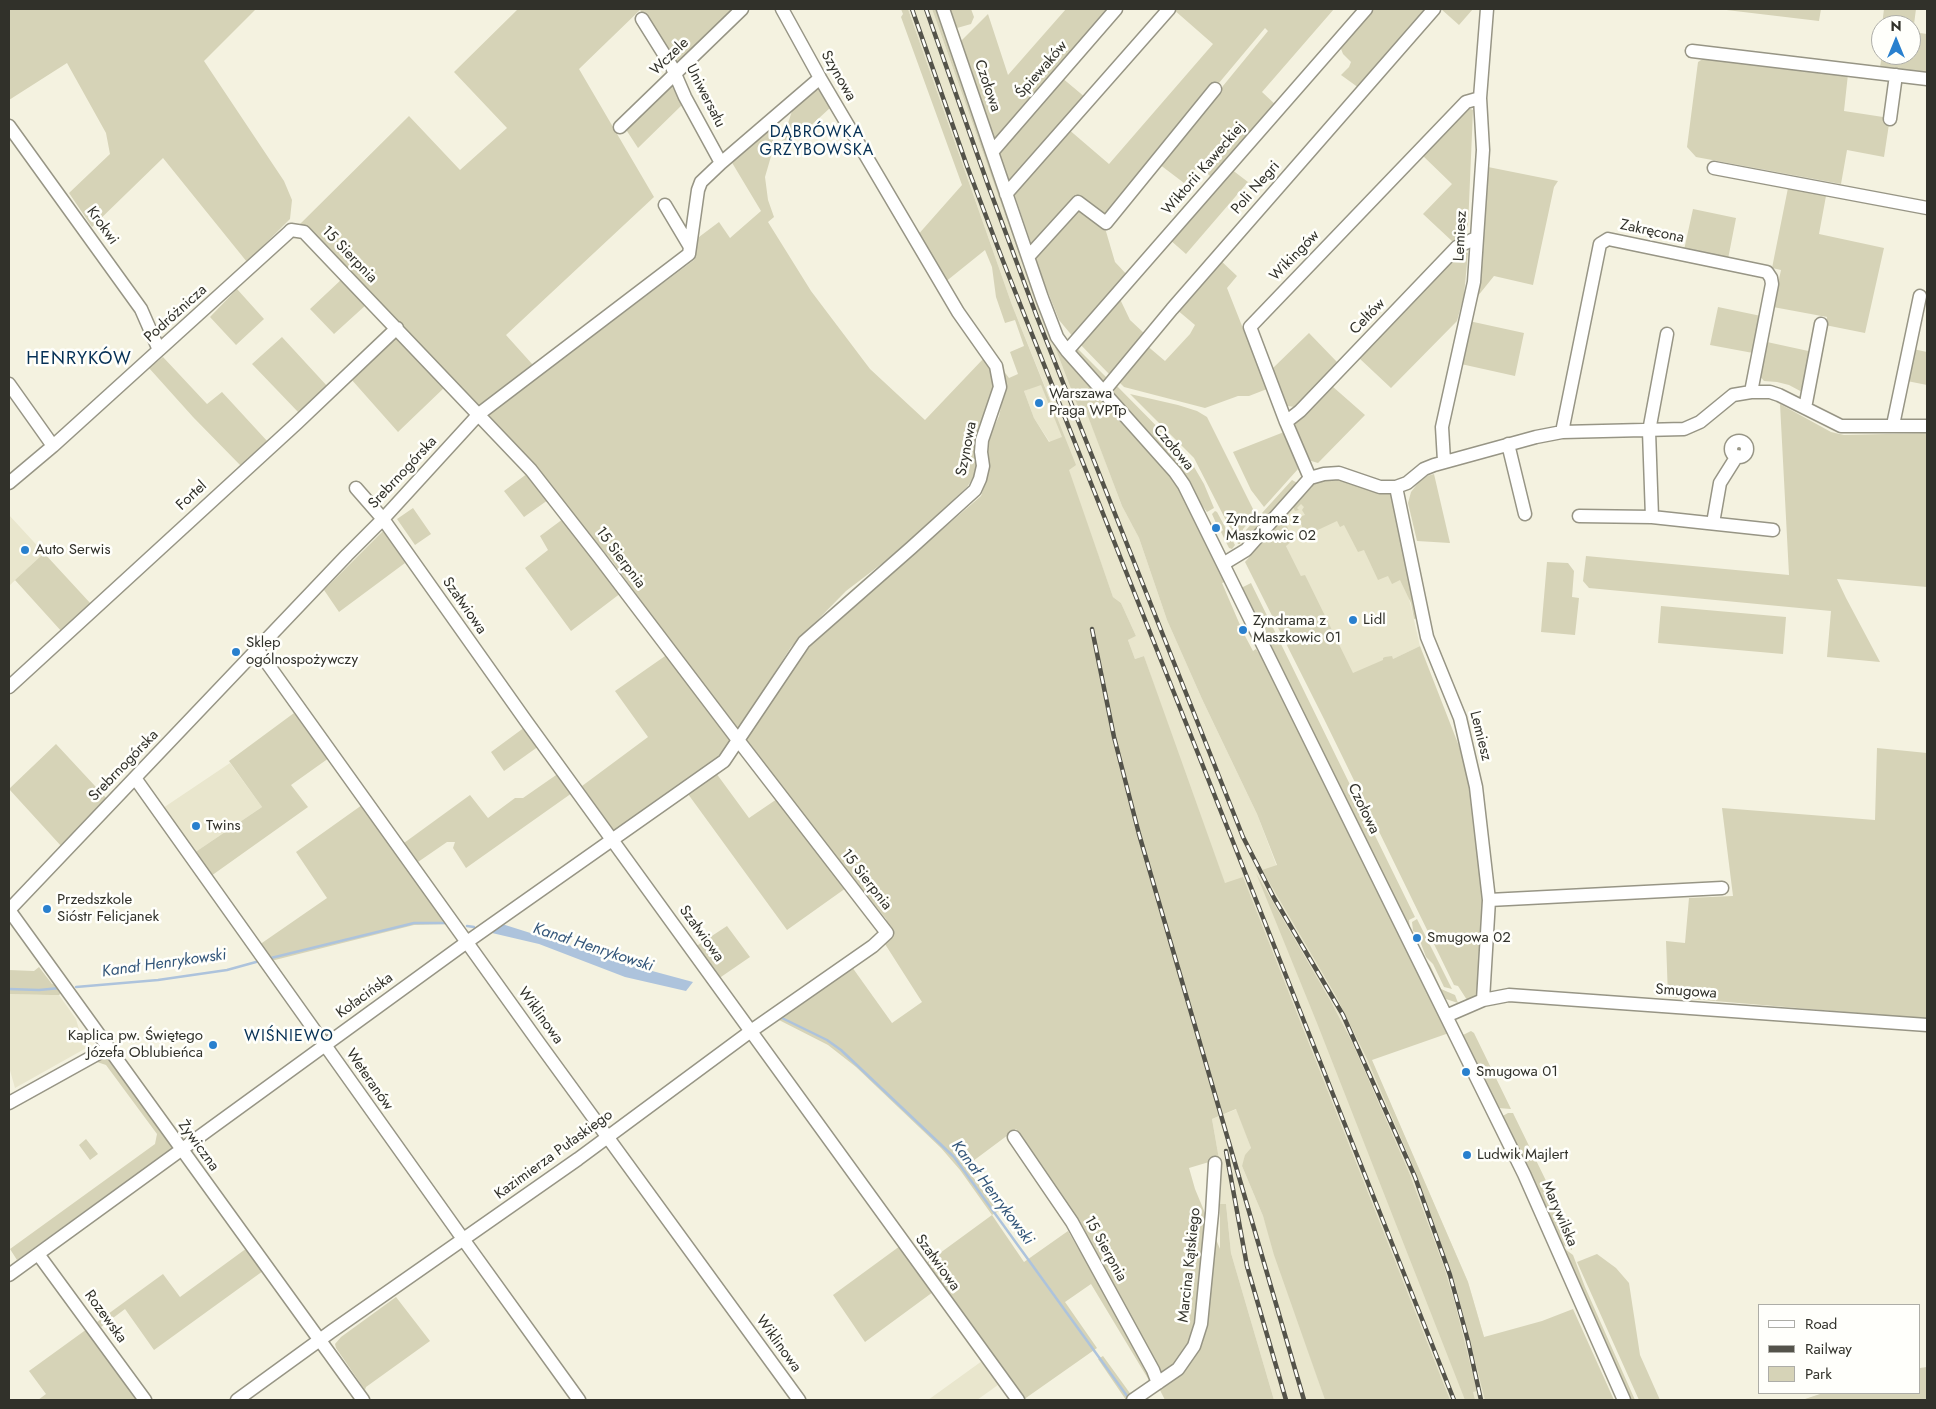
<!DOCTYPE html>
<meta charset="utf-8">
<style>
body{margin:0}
#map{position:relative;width:1936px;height:1409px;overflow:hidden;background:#f4f2e0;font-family:Jost,sans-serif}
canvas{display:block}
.frame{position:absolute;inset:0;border:10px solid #31312a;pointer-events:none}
.legend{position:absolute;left:1758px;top:1304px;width:162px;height:90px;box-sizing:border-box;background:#fffffb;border:1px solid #adada7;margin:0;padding:6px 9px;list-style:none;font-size:15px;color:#31312a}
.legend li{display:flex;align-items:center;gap:10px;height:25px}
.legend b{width:25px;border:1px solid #adada7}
.north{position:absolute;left:1871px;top:15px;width:50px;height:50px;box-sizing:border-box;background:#fffffb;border:1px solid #adada7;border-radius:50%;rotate:0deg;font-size:14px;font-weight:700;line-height:20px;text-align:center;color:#31312a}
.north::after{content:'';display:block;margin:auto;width:18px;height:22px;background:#2980ce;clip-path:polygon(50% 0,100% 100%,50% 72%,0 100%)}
</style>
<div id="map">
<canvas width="1936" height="1409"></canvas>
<div class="frame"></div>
<ul class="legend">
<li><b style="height:6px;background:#fff"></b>Road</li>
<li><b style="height:6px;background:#54534a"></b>Railway</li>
<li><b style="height:14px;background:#d6d3b7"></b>Park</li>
</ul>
<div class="north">N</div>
</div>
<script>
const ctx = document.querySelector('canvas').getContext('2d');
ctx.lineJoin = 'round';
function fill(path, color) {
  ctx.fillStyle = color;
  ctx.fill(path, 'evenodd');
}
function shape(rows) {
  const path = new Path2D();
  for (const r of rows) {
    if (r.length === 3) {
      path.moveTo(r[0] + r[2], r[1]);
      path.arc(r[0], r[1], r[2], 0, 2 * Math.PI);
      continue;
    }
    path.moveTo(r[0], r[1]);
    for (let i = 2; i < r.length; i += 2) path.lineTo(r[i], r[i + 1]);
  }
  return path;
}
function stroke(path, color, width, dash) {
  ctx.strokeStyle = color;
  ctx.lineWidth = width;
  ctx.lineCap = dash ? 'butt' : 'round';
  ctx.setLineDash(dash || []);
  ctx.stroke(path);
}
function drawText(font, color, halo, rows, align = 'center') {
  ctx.font = font + ' Jost,sans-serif';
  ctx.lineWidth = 5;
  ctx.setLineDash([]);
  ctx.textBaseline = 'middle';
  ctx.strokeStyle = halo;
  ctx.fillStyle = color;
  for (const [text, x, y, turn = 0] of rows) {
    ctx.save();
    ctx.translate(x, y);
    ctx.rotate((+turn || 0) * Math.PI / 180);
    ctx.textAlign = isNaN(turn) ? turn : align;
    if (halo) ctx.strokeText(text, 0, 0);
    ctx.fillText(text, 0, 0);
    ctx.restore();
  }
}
const built = shape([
 [908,9,932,9,1015,243,1078,407,1084,405,1122,506,1139,538,1167,620,1202,699,1257,814,1294,912,1352,1015,1468,1282,1484,1337,1525,1400,1382,1400,1251,955,1177,753,1144,656,1135,659,1128,640,1136,636,1121,603,1113,597,1068,470,1034,418,1024,391,1041,384,1053,414,1056,414,1012,305],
 [1314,486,1404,577,1420,646,1352,679,1286,546,1279,523],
 [9,515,44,553,9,586],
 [230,763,262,807,194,853,163,808],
 [9,994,59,995,76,1019,80,1033,86,1035,90,1039,88,1047,15,1088,9,1067],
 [1237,1109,1251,1148,1242,1166,1263,1216,1325,1400,1274,1400,1231,1253,1226,1204,1220,1204,1219,1159,1212,1119],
 [982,1361,998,1385,977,1400,928,1400]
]);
const green = shape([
 [9,9,256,9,204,61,284,181,292,200,290,219,247,262,163,158,92,227,69,193,110,154,106,133,67,63,9,100],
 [518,9,737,9,677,63,640,10,579,69,654,197,506,335,533,365,478,410,298,226,409,116,460,170,507,128,454,72],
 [901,9,908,9,1012,305,1076,465,1069,470,1113,597,1121,603,1136,636,1128,640,1135,659,1144,656,1225,883,1243,877,1450,1400,1325,1400,1274,1255,1263,1216,1242,1166,1245,1155,1251,1148,1236,1109,1212,1119,1219,1159,1189,1168,1195,1189,1220,1249,1220,1204,1226,1204,1231,1253,1274,1400,1165,1400,1076,1224,1016,1129,965,1167,999,1211,992,1215,1024,1262,1068,1231,1154,1379,1150,1382,1091,1284,1065,1302,1097,1348,1023,1400,925,1264,992,1215,960,1170,941,1148,856,1067,828,1045,777,1019,852,967,892,1023,922,1002,885,944,892,935,886,919,749,749,746,741,746,735,811,645,857,603,981,496,988,474,987,454,989,438,999,416,1005,389,1000,366,1009,378,1018,374,1010,352,1024,346,1015,320,1005,323,996,297,992,267,985,250,944,283,916,237,962,185,901,17,903,14],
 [1041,385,1062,437,1049,442,1034,418,1024,391],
 [932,9,938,9,1054,343,1180,487,1225,582,1222,583,1240,625,1237,626,1241,634,1244,634,1253,651,1256,649,1269,669,1449,1033,1372,1060,1468,1282,1484,1337,1542,1321,1573,1309,1614,1400,1485,1400,1456,1287,1413,1166,1368,1061,1336,996,1262,870,1277,865,1257,814,1202,699,1167,620,1139,538,1122,506,1084,406,1078,407,1015,243],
 [949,9,971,9,974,17,971,24,957,28],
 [1066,9,1111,9,994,141,961,48,962,40,988,14,1008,75],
 [1173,9,1334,9,1262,92,1278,107,1213,179,1199,165,1184,183,1159,164,1268,31,1265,28,1131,188,1106,215,1079,197,1033,249,1013,190,1067,128,1109,164,1213,44],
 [1370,9,1426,9,1359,88,1341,75,1349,67,1351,62,1343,54,1340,46],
 [1441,9,1473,9,1459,25],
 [1718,9,1821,9,1819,21],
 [1884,9,1916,9,1913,32,1927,34,1926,73,1880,67,1882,55,1911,55,1911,25,1882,25],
 [1706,57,1848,74,1844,111,1883,117,1889,124,1884,157,1847,150,1841,184,1696,157,1687,147,1698,62],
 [1061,77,1086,98,1010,183,997,151],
 [670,83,683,104,638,148,625,128],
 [819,90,825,95,831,107,777,157,792,111,810,91],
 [1468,108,1473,110,1468,227,1453,242,1423,214,1452,184,1422,155],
 [768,131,772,134,774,146,765,177,768,200,774,217,768,222,811,291,870,369,925,420,984,358,997,382,976,470,973,478,967,487,901,549,846,591,791,647,737,732,612,561,488,414,694,260,696,251,695,240,719,222,730,238,761,211,731,161],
 [1483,166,1558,181,1554,187,1533,285,1494,276,1473,302],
 [1231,169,1248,182,1186,254,1169,239],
 [1788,188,1826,196,1819,234,1884,248,1865,333,1825,325,1827,317,1773,307,1781,270,1772,268],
 [1076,208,1105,228,1115,262,1129,277,1074,338,1059,320,1034,257],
 [1693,209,1736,218,1728,259,1684,250],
 [1463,251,1468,253,1464,295,1457,321,1391,388,1359,358],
 [1219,259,1237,276,1227,288,1267,389,1249,396,1238,396,1205,408,1124,387,1116,379,1145,344,1165,361,1190,334,1195,325,1176,309],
 [343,278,367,304,334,334,310,309],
 [237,289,264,319,236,345,210,317],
 [1119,297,1130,320,1146,335,1109,374,1079,343],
 [1718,307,1761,316,1753,353,1710,345],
 [1469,321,1524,333,1515,376,1461,364],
 [1309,333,1337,362,1295,407,1287,406,1273,368],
 [398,335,446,386,398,432,351,379],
 [282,337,328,387,299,413,252,364],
 [1767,342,1813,352,1804,393,1789,385,1777,382,1764,381,1759,375],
 [1075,346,1109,380,1102,382,1075,351],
 [1913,349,1927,352,1927,385,1907,381],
 [163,357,207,404,222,392,268,442,241,466,193,417,149,368],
 [1114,383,1190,460,1204,484,1214,508,1207,512,1113,393],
 [1332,386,1365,415,1318,463,1308,460,1295,424],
 [1130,394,1178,405,1197,411,1207,417,1256,515,1243,529,1240,544,1238,544,1194,458],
 [1780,404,1831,432,1844,435,1927,433,1927,587,1837,579,1846,598,1880,662,1827,657,1831,611,1589,588,1583,581,1586,556,1789,575],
 [1284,432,1298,469,1264,507,1251,490,1233,452],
 [528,473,548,500,524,517,504,491],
 [1434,474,1450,543,1417,541,1408,503,1411,492,1418,483,1427,476],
 [1337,478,1389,493,1392,496,1418,618,1414,619,1411,603,1400,580,1392,584,1388,576,1378,580,1364,550,1358,552,1344,525,1340,527,1337,521,1305,536,1299,517,1305,515,1302,510,1304,507,1301,504,1297,508,1299,510,1295,511,1293,507,1312,487,1310,485,1319,480],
 [1292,480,1299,484,1267,517,1262,513],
 [413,508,431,534,415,545,397,519],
 [1215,511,1217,512,1235,545,1232,549,1229,548,1221,532,1223,530,1219,522,1216,523,1212,514],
 [1257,518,1263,522,1240,548,1243,543,1246,530],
 [563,519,621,593,571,631,525,568,548,550,540,536],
 [1281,521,1286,523,1292,541,1286,546,1301,576,1305,575,1353,673,1383,660,1383,658,1385,657,1392,656,1393,659,1420,646,1464,759,1471,789,1485,902,1480,996,1467,1000,1458,986,1454,985,1324,719,1245,562],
 [384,530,405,563,339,612,324,590],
 [44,553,91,604,62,632,15,580],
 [1547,562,1568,563,1574,571,1572,597,1579,598,1575,635,1541,632],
 [1251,583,1415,917,1409,920,1410,932,1241,588],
 [1661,606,1786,617,1783,654,1658,643],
 [668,654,731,740,727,751,615,832,582,786,648,737,615,691],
 [294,713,329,758,291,785,308,807,211,876,194,853,262,807,229,761],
 [525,727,539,746,504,771,491,752],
 [56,744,108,800,62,847,9,789],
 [1877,748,1927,753,1927,1019,1668,997,1666,941,1685,943,1689,898,1733,896,1722,808,1875,820],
 [559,773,572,793,466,868,453,848,455,842,447,842,418,862,404,843,470,795,488,818,515,798,523,798],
 [716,773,749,818,777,799,846,888,787,930,688,794],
 [362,805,425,895,450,924,414,925,271,961,259,945,327,898,296,852],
 [1256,873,1330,1000,1352,1042,1410,1175,1444,1267,1454,1300,1477,1391,1473,1392,1475,1400,1465,1400,1317,1023],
 [1417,919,1452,989,1444,987,1433,964,1426,957,1417,933,1413,931,1412,922],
 [727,926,750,957,718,979,695,947],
 [1423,958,1430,965,1441,989,1455,995,1458,1003,1446,999],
 [39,967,52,984,57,985,62,992,59,995,51,995,9,994,9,970,34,971],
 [1471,1031,1474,1033,1511,1109,1498,1108,1463,1035],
 [108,1056,174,1147,17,1260,10,1249,155,1144,157,1134,106,1065,97,1062],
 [1508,1113,1513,1113,1571,1232,1572,1250,1558,1242,1501,1117],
 [86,1139,98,1154,90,1160,79,1145],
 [900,1246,933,1292,865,1342,833,1295],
 [247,1248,263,1271,154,1350,125,1309,101,1327,97,1322,163,1274,180,1297],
 [1565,1249,1573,1255,1585,1287,1635,1400,1630,1400,1563,1252],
 [1597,1254,1616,1268,1629,1283,1640,1355,1660,1400,1639,1400,1577,1262],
 [396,1297,430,1341,366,1387,365,1390,336,1348,335,1344,341,1337],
 [87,1329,137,1398,134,1400,38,1400,46,1394,29,1371],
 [1103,1356,1132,1396,1126,1400,1098,1359],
 [1927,1367,1927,1400,1802,1400,1823,1393,1920,1393,1920,1368]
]);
const water = shape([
 [502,924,581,949,604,958,693,982,686,991,625,977,539,944,492,933]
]);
const stream = shape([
 [467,926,474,927],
 [271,958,414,923,447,923],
 [76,987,158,980,227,970,256,962],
 [9,989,39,990,60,988],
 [782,1018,827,1040,841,1050,954,1157,1127,1396]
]);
const minor = shape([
 [943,9,1042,298,1057,337,1067,351,1175,472,1184,485,1524,1174,1624,1400],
 [642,19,672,67,685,97,721,163],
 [1692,51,1927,79],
 [1890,119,1896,75],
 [9,126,141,309,159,350],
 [620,127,742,9],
 [992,152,1116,9],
 [1714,168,1927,208],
 [1006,194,1169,9],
 [665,205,690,247],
 [1028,257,1078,202,1106,223,1215,89],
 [1067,351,1366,9],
 [9,384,53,446],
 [1104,391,1172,309,1434,9],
 [1805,408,1821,324],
 [1286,422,1300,411,1457,247,1476,238],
 [1893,425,1920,296],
 [1562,432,1600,244,1608,239,1767,272,1771,278,1772,284,1751,392],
 [1739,449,8],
 [1508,444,1525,514],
 [1444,461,1442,427,1474,282,1483,150,1480,98,1487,9],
 [1310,478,1286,422,1250,327,1466,102,1480,98],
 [9,483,53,446,288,233,291,230,304,232,531,470,599,557,738,740,887,933,873,946,751,1031,578,1159,332,1331,237,1400],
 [1396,487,1427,637,1460,718,1476,787,1489,900,1483,1000],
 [356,488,383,519,526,721,1018,1400],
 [1579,516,1652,517,1773,530],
 [1652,517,1649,431,1667,334],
 [1713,523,1720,483,1737,456],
 [1223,564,1246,550,1310,478,1324,474,1339,473,1380,487,1396,487,1407,483,1424,469,1434,465,1536,437,1562,432,1684,429,1700,422,1733,395,1751,392,1770,392,1779,395,1841,426,1927,426],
 [257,649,539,1043,799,1400],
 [9,687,297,423,397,328],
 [135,778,463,1239,579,1400],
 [1489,900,1722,888],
 [9,910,347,555,383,519,479,414,689,254,698,190,701,182,721,163,820,78],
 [9,910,363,1400],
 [1446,1016,1483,1000,1509,995,1927,1025],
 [9,1103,108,1048],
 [1014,1137,1072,1222,1153,1370,1158,1383],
 [38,1254,145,1400],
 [9,1275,467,942,724,761,804,642,911,548,975,490,980,479,983,466,981,452,982,440,1000,387,996,366,958,312,820,78,782,9],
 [1133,1400,1178,1369,1194,1346,1201,1324,1212,1213,1215,1163]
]);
const rail = shape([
 [912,9,967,166,1003,261,1454,1400],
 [926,9,988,185,1037,317,1243,837,1274,898,1343,1015,1415,1177,1450,1275,1468,1341,1481,1400],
 [1092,629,1114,737,1139,834,1304,1400],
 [1226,1151,1247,1266,1286,1400]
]);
const markers = [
 [1039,403,5,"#2980ce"],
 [1216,528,5,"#2980ce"],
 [25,550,5,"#2980ce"],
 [1353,620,5,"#2980ce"],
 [1243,630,5,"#2980ce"],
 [236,652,5,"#2980ce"],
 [196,826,5,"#2980ce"],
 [47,909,5,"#2980ce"],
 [1417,938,5,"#2980ce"],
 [213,1045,5,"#2980ce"],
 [1466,1072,5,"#2980ce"],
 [1467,1155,5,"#2980ce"]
];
const streetNames = [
 ["Wczele",670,57,-44],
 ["Śpiewaków",1042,70,-49],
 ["Szynowa",838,76,60],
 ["Czołowa",987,86,71],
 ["Uniwersału",705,96,63],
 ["Wiktorii Kaweckiej",1204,169,-49],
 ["Poli Negri",1256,188,-49],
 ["Krokwi",102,226,54],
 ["Zakręcona",1652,232,12],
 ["Lemiesz",1461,236,-87],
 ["15 Sierpnia",349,255,46],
 ["Wikingów",1295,256,-46],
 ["Podróżnicza",176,314,-42],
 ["Celtów",1368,317,-46],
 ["Czołowa",1173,448,50],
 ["Szynowa",967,449,-79],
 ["Srebrnogórska",403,473,-47],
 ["Fortel",192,496,-43],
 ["15 Sierpnia",620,558,53],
 ["Szałwiowa",464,606,55],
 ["Lemiesz",1480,736,76],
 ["Srebrnogórska",124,766,-46],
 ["Czołowa",1363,809,64],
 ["15 Sierpnia",866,880,52],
 ["Szałwiowa",701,934,54],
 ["Smugowa",1686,992,4],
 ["Kołacińska",365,996,-36],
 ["Wiklinowa",540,1016,54],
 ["Weteranów",369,1080,55],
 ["Żywiczna",198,1146,54],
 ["Kazimierza Pułaskiego",554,1155,-36],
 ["Marywilska",1559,1214,67],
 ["15 Sierpnia",1105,1249,61],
 ["Szałwiowa",937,1263,54],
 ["Marcina Kątskiego",1190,1265,-84],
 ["Rozewska",105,1317,54],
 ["Wiklinowa",778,1344,54]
];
const poiNames = [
 ["Warszawa",1049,394],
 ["Praga WPTp",1049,411],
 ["Zyndrama z",1226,519],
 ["Maszkowic 02",1226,536],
 ["Auto Serwis",35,550],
 ["Lidl",1363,620],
 ["Zyndrama z",1253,621],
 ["Maszkowic 01",1253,638],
 ["Sklep",246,643],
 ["ogólnospożywczy",246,660],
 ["Twins",206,826],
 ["Przedszkole",57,900],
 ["Sióstr Felicjanek",57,917],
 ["Smugowa 02",1427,938],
 ["Kaplica pw. Świętego",203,1036,"right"],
 ["Józefa Oblubieńca",203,1053,"right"],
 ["Smugowa 01",1476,1072],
 ["Ludwik Majlert",1477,1155]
];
const neighbourhoodNames = [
 ["DĄBRÓWKA",817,133],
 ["GRZYBOWSKA",817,151],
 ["WIŚNIEWO",289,1037]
];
const waterNames = [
 ["Kanał Henrykowski",593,948,18],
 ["Kanał Henrykowski",164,964,-8],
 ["Kanał Henrykowski",992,1193,53]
];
const quarterNames = [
 ["HENRYKÓW",79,360]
];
fill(built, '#e9e6cd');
fill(green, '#d6d3b7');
fill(water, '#adc3dc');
stroke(stream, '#adc3dc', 2.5);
stroke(minor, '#979585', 15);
stroke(minor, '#fff', 12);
stroke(rail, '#54534a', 4.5);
stroke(rail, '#fffffb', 2.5, [8]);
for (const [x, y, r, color] of markers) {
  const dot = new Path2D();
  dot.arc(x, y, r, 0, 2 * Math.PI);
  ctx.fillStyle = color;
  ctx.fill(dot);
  stroke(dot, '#fffffb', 2);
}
drawText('15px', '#31312a', '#fffffb', streetNames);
drawText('15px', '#31312a', '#fffffb', poiNames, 'left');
ctx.letterSpacing = '1px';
drawText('16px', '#053055', '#fffffb', neighbourhoodNames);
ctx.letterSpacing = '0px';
drawText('italic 16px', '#325579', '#fffffb', waterNames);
ctx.letterSpacing = '1px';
drawText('18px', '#053055', '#fffffb', quarterNames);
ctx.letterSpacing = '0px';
</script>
